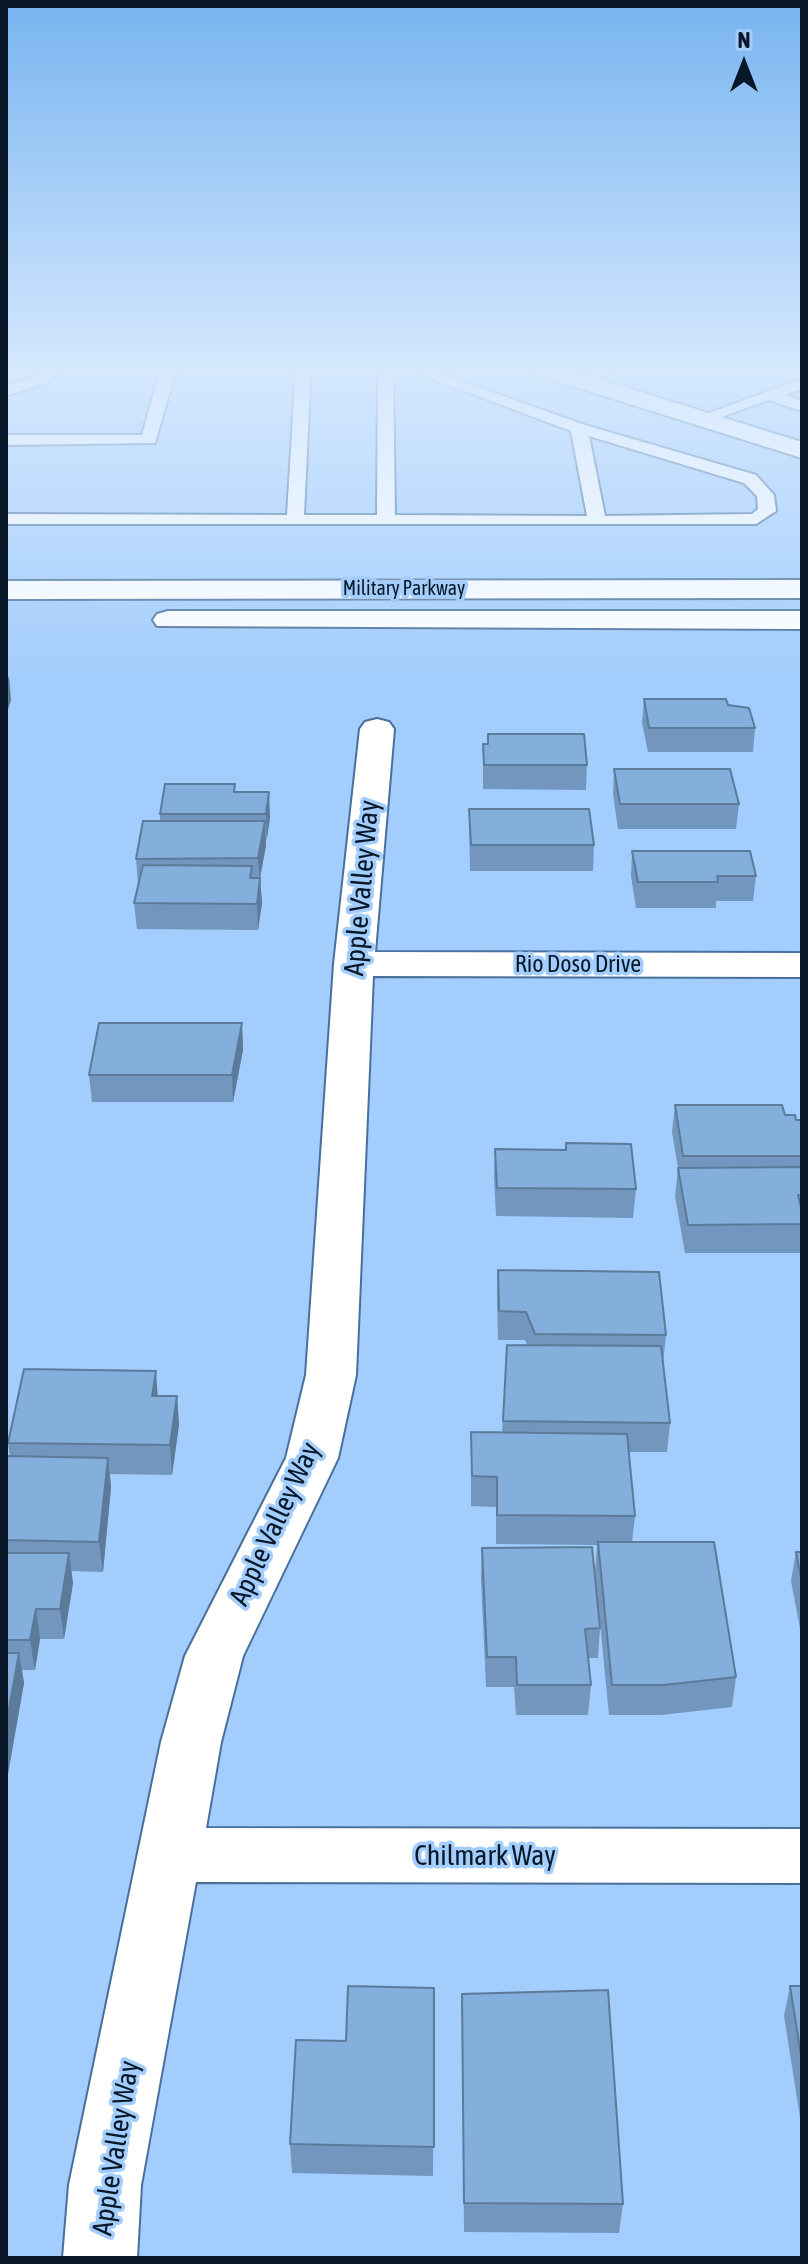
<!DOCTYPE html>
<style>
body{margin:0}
#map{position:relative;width:808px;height:2264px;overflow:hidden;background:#a2cdfc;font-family:"Asap Condensed",sans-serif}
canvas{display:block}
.frame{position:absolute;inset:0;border:8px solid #081828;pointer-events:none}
.north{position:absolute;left:704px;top:24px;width:80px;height:80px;-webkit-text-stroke:6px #a2cdfc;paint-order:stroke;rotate:0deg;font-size:22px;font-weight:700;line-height:32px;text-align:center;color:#081828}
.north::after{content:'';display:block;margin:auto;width:28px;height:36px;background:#081828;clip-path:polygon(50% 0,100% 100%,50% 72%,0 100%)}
</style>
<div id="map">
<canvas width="808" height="2264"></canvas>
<div class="frame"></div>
<div class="north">N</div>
</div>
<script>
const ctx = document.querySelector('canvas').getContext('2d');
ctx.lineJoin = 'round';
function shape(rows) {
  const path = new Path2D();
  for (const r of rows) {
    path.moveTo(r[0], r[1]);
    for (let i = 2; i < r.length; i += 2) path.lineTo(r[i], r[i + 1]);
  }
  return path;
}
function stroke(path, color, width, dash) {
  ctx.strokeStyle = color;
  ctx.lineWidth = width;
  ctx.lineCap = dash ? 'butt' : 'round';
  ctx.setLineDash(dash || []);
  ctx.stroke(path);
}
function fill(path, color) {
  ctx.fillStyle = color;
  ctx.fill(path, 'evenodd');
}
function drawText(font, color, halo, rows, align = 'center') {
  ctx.font = font + ' "Asap Condensed",sans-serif';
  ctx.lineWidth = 7;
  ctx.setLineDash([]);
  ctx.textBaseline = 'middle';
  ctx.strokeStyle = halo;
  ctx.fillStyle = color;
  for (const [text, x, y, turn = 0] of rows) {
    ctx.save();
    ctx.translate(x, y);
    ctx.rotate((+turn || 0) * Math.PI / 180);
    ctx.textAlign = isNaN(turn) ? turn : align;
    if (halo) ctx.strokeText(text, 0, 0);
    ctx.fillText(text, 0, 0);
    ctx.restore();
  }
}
const lane = shape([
 [49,367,66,367,48,382,6,396,6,386,38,376,49,367],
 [161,367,177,367,155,443,6,445,6,435,142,435,161,367],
 [296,367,311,367,304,515,377,515,378,367,393,367,395,515,587,516,571,431,400,367,421,367,585,425,756,475,774,495,776,511,756,524,6,524,6,514,287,515,296,367],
 [589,436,744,483,757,496,758,509,752,514,605,516,589,436],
 [607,367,629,367,587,384,574,381,607,367],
 [802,379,802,389,784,395,802,401,802,411,769,400,701,424,693,419,802,379]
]);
const street = shape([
 [377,719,389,722,394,729,375,952,802,953,802,977,373,976,356,1375,338,1458,243,1656,221,1742,206,1828,802,1829,802,1883,196,1882,141,2185,137,2258,63,2258,69,2185,161,1742,185,1656,286,1458,306,1375,334,964,360,729,365,722,377,719]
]);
const secondary = shape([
 [524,367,560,367,802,442,802,458,528,372,524,367],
 [802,580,802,598,6,599,6,581,802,580],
 [168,611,802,611,802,629,157,626,153,620,157,614,168,611]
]);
const wall = shape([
 [644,699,728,705,755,728,753,752,648,752,642,723],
 [488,734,587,765,586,790,483,789,483,744,487,744],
 [614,769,739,804,736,829,618,829,613,794],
 [236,792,270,817,260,878,262,903,258,930,137,929,134,903,139,884,138,884,136,859,160,821,160,814],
 [469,809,594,845,593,871,470,871],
 [632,851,756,876,753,901,716,901,716,908,636,908,631,876],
 [242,1023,243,1050,233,1102,92,1102,89,1075],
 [675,1105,785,1115,796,1120,802,1120,801,1253,685,1253,675,1196,678,1168,672,1132],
 [495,1149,636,1189,633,1218,496,1216,494,1177],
 [498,1270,666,1335,663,1364,670,1423,667,1452,629,1452,635,1516,632,1542,736,1677,732,1707,661,1715,609,1715,595,1572,597,1545,496,1544,496,1507,471,1506,471,1432,502,1433,507,1345,527,1345,525,1340,498,1340,497,1299],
 [158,1396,177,1396,179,1425,172,1475,110,1474,111,1487,103,1572,71,1571,73,1583,64,1639,40,1639,35,1670,22,1670,24,1683,6,1785,6,1456,10,1457,8,1443],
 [482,1548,600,1628,598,1658,588,1658,591,1685,588,1715,516,1715,514,1687,486,1687,481,1578],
 [796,1552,802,1552,802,1639,791,1581],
 [790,1986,802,1986,802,2130,784,2016],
 [434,1988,433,2176,292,2173,290,2144,346,2041],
 [462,1994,623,2204,619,2233,464,2232]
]);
const shadedWall = shape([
 [9,676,11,700,6,716,6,684],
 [269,792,270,817,267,839,266,814],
 [265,821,266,846,260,878,262,903,258,930,257,904,260,884,258,858],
 [242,1023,243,1050,233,1102,232,1075],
 [156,1371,158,1400,152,1396],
 [177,1396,179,1425,172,1475,170,1445],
 [108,1458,111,1487,103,1572,99,1542],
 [69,1553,73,1583,64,1639,60,1609],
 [36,1609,40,1639,35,1670,30,1640],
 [19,1653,24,1683,6,1785,6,1725]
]);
const building = shape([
 [644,699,726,699,728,705,749,708,755,728,649,728,644,699],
 [488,734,584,734,587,765,484,765,483,744,488,744,488,734],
 [614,769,730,769,739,804,620,804,614,769],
 [165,784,235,784,234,792,269,792,266,814,160,814,165,784],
 [469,809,589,809,594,845,471,845,469,809],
 [143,821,265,821,258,858,136,859,143,821],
 [632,851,750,851,756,876,717,876,718,882,638,882,632,851],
 [143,865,252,866,250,878,260,878,257,904,134,903,143,865],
 [99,1023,242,1023,232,1075,89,1075,99,1023],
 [675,1105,782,1105,785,1115,795,1115,796,1120,802,1120,802,1156,683,1156,675,1105],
 [566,1143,631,1144,636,1189,497,1188,495,1149,566,1150,566,1143],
 [802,1167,802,1195,798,1195,802,1212,802,1224,688,1225,678,1168,802,1167],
 [498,1270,659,1272,666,1335,535,1334,526,1312,499,1311,498,1270],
 [507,1345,661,1346,670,1423,503,1421,507,1345],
 [24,1369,156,1371,152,1396,177,1396,170,1445,8,1443,24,1369],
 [471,1432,627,1434,635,1516,497,1515,497,1477,472,1476,471,1432],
 [6,1456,108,1458,99,1542,6,1540,6,1456],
 [598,1542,714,1542,736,1677,664,1685,612,1685,598,1542],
 [592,1547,600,1628,585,1629,591,1685,517,1685,516,1657,487,1657,482,1548,592,1547],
 [796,1552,802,1552,802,1583,796,1552],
 [6,1553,69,1553,60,1609,36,1609,30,1640,6,1640,6,1553],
 [6,1653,19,1653,6,1725,6,1653],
 [348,1986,434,1988,434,2147,290,2144,296,2040,346,2041,348,1986],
 [790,1986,802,1986,802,2062,790,1986],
 [608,1990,623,2204,464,2203,462,1994,608,1990]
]);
const farStreetnames = [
 ["Military Parkway",404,589]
];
const streetNames = [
 ["Rio Doso Drive",578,964]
];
const nearStreetnames = [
 ["Apple Valley Way",362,888,-85],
 ["Apple Valley Way",275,1524,-65],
 ["Chilmark Way",485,1856],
 ["Apple Valley Way",116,2148,-81]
];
stroke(lane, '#48709a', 4);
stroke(street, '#48709a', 4);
stroke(secondary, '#48709a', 4);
fill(lane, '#fff');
fill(street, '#fff');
fill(secondary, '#fff');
fill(wall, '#7296bd');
fill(shadedWall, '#5c7a9a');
fill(building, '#84aedc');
stroke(building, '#5c7a9a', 2);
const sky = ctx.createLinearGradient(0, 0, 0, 684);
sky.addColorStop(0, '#78b4f0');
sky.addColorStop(0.54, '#d5e8fe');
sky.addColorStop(1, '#d5e8fe00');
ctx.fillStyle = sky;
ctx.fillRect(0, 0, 808, 684);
drawText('20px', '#081828', '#a2cdfc', farStreetnames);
drawText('24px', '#081828', '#a2cdfc', streetNames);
drawText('28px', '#081828', '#a2cdfc', nearStreetnames);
</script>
